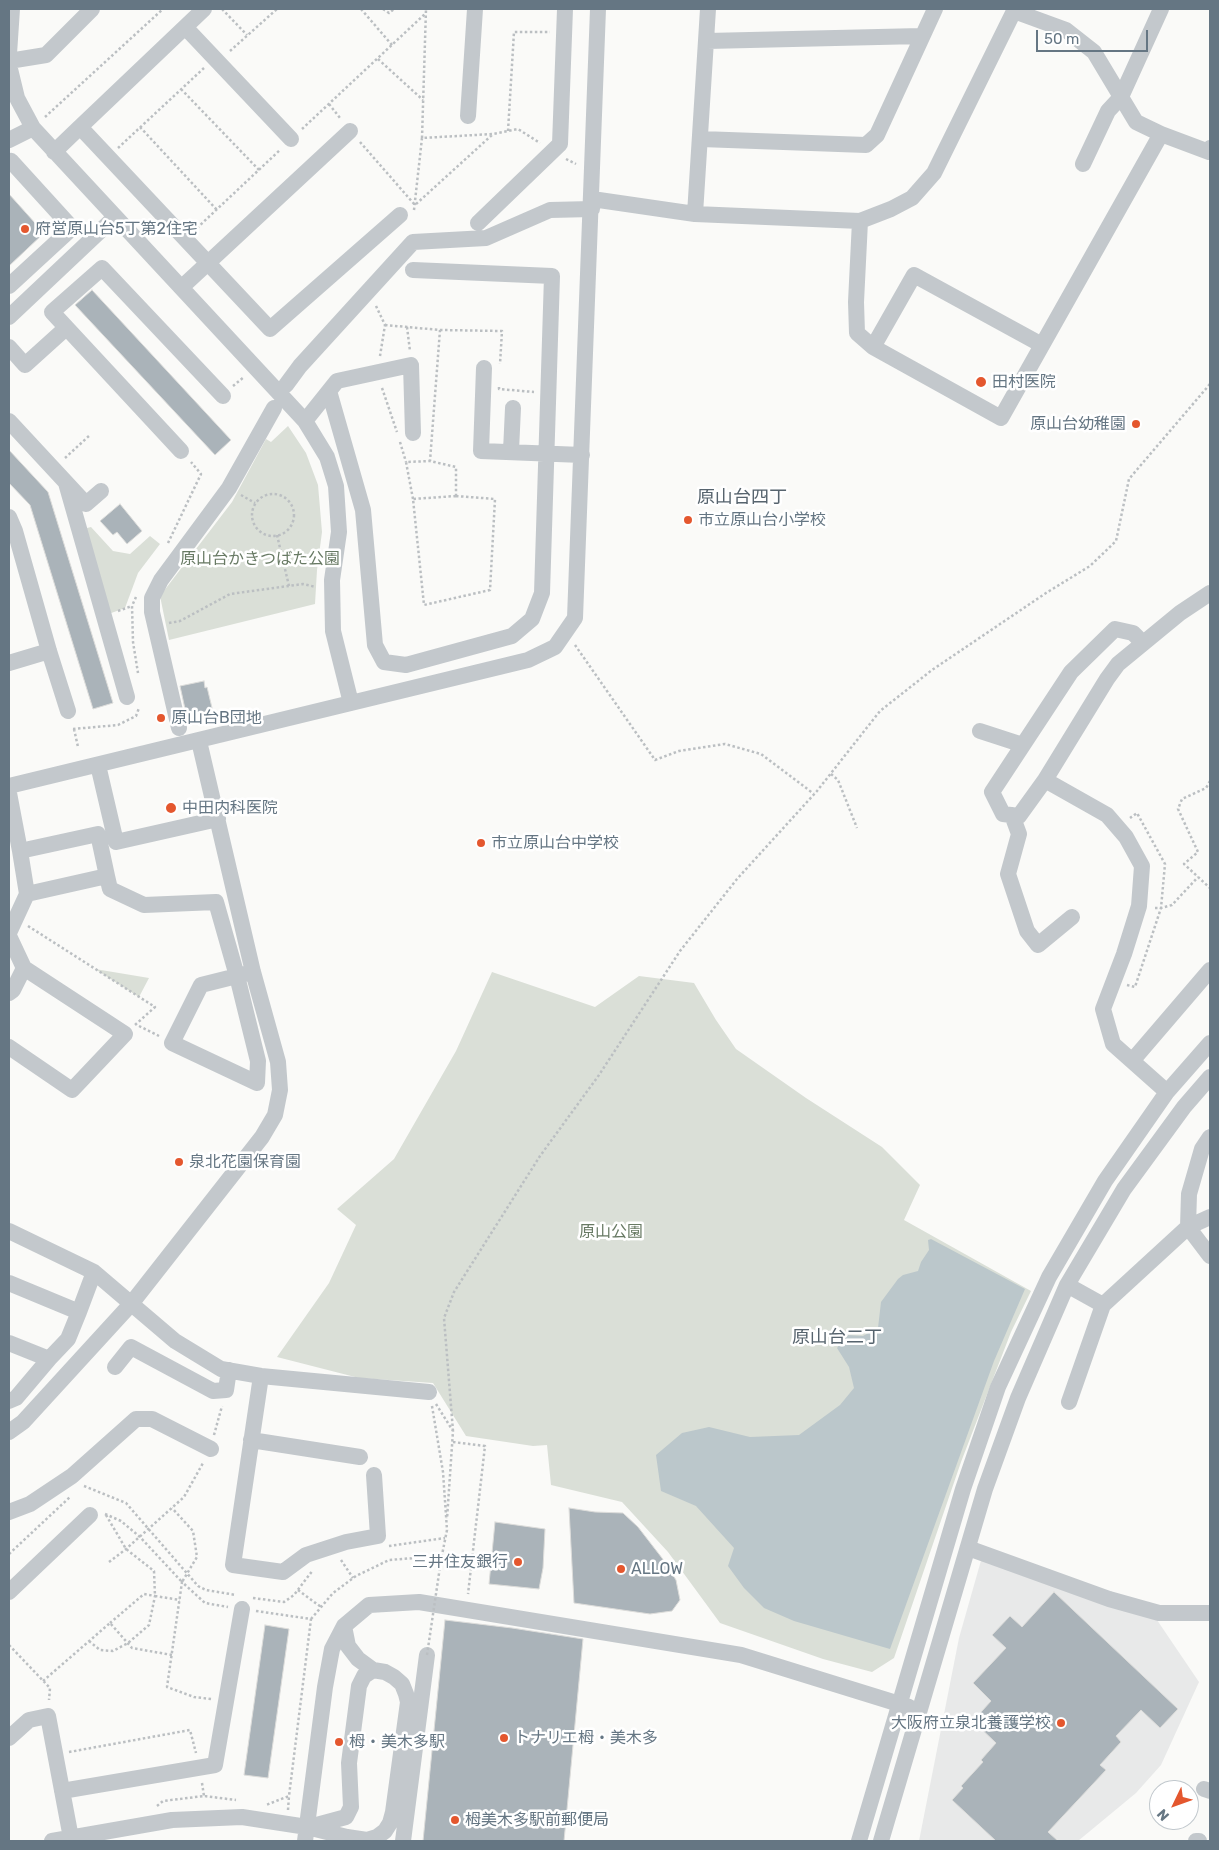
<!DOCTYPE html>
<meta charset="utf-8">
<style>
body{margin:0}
#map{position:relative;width:1219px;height:1850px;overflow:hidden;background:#fafaf8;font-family:Rubik,sans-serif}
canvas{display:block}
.frame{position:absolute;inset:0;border:10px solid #657683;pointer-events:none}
.north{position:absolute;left:1149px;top:1780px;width:50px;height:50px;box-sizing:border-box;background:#fff;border:1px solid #c1c8cd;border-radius:50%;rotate:228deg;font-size:14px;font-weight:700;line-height:20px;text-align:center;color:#657683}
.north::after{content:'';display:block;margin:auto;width:18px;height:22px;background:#e4572e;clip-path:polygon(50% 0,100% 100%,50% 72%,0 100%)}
.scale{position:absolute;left:1036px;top:30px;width:112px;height:22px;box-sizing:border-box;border:2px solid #657683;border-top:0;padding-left:6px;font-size:15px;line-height:18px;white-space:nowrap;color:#657683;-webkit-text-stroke:4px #fff;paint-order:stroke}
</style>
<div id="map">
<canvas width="1219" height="1850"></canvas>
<div class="frame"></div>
<div class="north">N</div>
<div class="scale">50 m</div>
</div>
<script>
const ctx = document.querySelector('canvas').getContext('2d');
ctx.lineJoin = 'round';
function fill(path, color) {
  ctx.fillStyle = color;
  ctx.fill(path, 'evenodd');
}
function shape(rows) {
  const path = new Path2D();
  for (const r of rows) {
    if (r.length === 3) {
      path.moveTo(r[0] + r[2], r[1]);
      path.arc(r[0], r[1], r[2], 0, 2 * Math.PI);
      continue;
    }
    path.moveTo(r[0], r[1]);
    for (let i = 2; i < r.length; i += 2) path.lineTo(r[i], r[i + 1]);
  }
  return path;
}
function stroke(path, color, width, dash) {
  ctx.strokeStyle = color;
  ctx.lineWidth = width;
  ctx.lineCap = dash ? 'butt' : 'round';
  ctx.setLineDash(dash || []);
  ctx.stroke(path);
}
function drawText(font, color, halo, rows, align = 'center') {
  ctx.font = font + ' Rubik,"Noto Sans JP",sans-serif';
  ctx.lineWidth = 5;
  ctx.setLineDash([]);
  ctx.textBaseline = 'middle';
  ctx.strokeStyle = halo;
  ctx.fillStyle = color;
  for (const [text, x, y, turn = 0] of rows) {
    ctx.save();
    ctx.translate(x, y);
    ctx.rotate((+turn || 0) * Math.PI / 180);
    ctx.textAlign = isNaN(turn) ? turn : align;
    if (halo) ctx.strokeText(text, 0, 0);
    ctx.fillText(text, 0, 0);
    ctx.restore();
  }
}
const built = shape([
 [982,1557,1157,1620,1199,1682,1161,1765,1136,1793,1078,1841,919,1841,959,1638]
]);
const green = shape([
 [288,426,306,453,318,485,322,532,317,570,315,604,169,640,160,596,232,502,266,439,271,442],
 [91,527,113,551,130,554,150,536,160,544,138,573,125,608,103,616,79,530],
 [95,969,149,978,139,997],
 [492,972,595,1007,639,976,694,983,716,1020,736,1049,806,1098,882,1147,920,1185,904,1220,1031,1291,1011,1332,961,1462,894,1658,872,1672,823,1659,720,1623,668,1552,622,1502,551,1485,547,1445,533,1446,466,1436,433,1383,359,1378,277,1357,329,1283,356,1225,337,1209,394,1159,456,1051]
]);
const water = shape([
 [931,1239,1025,1289,994,1361,890,1649,794,1621,764,1608,744,1588,728,1566,734,1548,696,1506,661,1491,656,1455,682,1433,709,1427,750,1437,799,1435,840,1405,854,1388,849,1367,837,1348,847,1335,863,1336,878,1328,881,1302,898,1279,903,1275,918,1271,921,1262,929,1250,928,1240]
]);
const building = shape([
 [9,194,44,233,9,266,9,194],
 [92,290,231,440,215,455,75,305,92,290],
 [9,450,48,492,113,703,93,709,30,505,9,483,9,450],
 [120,504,142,531,127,544,117,532,113,535,100,521,120,504],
 [204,681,205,688,207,687,213,712,187,718,180,686,204,681],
 [569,1508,595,1512,623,1513,638,1527,662,1558,676,1580,680,1600,672,1611,650,1614,574,1603,569,1508],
 [495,1522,545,1529,543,1568,539,1589,489,1584,495,1522],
 [1054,1592,1178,1709,1160,1728,1141,1710,1116,1736,1121,1742,1100,1765,1106,1770,1048,1832,1058,1841,996,1841,952,1800,963,1788,961,1786,983,1762,981,1760,996,1743,973,1721,991,1701,973,1683,1006,1648,992,1635,1010,1616,1022,1627,1054,1592],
 [445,1620,512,1628,583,1639,564,1841,423,1841,445,1620],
 [265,1625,289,1629,268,1778,244,1775,265,1625]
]);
const path = shape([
 [222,9,247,35],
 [361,9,392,45],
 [383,9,389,13,394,9],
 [230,51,277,9],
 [378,59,423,100],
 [181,89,259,170],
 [329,104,340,118],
 [45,117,163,9],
 [140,127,217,210],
 [302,129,426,13],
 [508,131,514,32,550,32],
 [422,138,426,9],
 [360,142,415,205,492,135],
 [118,148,204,68],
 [566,159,576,164],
 [414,210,422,138,493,134,518,129,540,143],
 [197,228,280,150],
 [376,306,385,325,380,356],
 [385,325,440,330,430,461],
 [407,327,410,351],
 [440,330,502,331,500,364],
 [233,386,244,377],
 [499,387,499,389,534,392],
 [382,388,397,432],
 [400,442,406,462],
 [65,458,90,435],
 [273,515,21],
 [241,495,255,503],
 [456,496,495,499,490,590,424,605,413,499,456,496],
 [413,499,406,462,430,461,456,467,456,496],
 [277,535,289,586],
 [168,543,201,474,191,462],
 [136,597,132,606,133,642,138,673],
 [118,611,132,606],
 [169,623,180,621,230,594,303,584,316,587],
 [575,645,655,760,679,751,725,744,761,754,814,794],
 [73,729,118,725,136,716,139,708],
 [74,729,78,747],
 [831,774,838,780,857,828],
 [1210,781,1206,788,1182,799,1178,809,1198,852,1184,864,1210,888],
 [1155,908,1161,908,1172,905,1198,877],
 [28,926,155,1007,135,1025],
 [1127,985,1135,987,1161,908,1165,864,1137,813,1130,818],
 [139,1026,159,1036],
 [436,1404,453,1431,447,1519],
 [432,1406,443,1472,447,1530,441,1560],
 [453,1431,444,1318,454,1292,540,1156,599,1075,680,951,737,879,817,791,880,711,932,670,1046,593,1090,566,1116,541,1129,479,1210,384],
 [214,1435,222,1406],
 [453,1442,485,1446,468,1594],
 [84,1486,126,1503,198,1586,206,1590,236,1595],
 [105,1514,121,1521,140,1537,182,1582,197,1557,193,1531,172,1508],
 [106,1515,126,1549,154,1571,155,1596,180,1600],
 [389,1546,445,1538],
 [9,1554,70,1497],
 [341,1560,353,1578],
 [109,1562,126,1549,184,1497,203,1463],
 [298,1590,321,1607],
 [253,1598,284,1602,294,1595,313,1570],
 [256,1611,311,1619,289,1796,266,1805],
 [311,1619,333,1593,356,1576,389,1560,441,1556],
 [89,1641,100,1650,113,1651,128,1643,149,1625,155,1596,144,1594,110,1623],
 [9,1645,50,1688,49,1700],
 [43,1681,110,1623,132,1648,172,1655],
 [211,1699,194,1697,167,1687,182,1582,205,1603,228,1607],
 [69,1752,190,1730,196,1753],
 [202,1783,204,1796],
 [157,1806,163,1801,204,1796,236,1800],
 [288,1810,289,1796]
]);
const minor = shape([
 [1014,11,1066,30,1094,52,1136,122,1161,134,1209,152,1210,148],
 [185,27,291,139],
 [707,41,921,36],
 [9,54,12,9],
 [9,61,46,55,92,9],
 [9,65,17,98,33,128,305,421,327,457,336,486,339,532,332,580,333,631,351,703],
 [468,116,475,9],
 [80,127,204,9],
 [701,139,866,145,877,135,935,9],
 [9,140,33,128],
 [54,152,80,127,270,329,400,215],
 [9,162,11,161,72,228,9,286],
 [1083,164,1108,111,1121,97,1161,9],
 [592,199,695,214,860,221,891,209,912,198,934,173,1015,9],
 [695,214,708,9],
 [860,221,856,302,857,333,873,347,1001,418,1161,134],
 [478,223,560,144,565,9],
 [182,287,350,131],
 [9,317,115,217],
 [9,347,25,365,66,328],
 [873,347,914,275,1042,345],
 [484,368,481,451,582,455],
 [286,385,300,366,413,242,486,238,550,210,592,209],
 [329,391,363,510,375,645,384,662,406,665,512,636,532,619,542,593,552,276,413,270],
 [9,421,86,504,101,491],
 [305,421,337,381,411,365,413,433],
 [181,451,52,312,102,268,223,396],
 [511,451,513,408],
 [66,483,127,697],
 [9,517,15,531,49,651,68,711],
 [1143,643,1133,633,1115,629,1071,672,992,792,1003,814,1019,816,1045,780,1107,679,1118,664,1180,613,1210,593],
 [9,663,49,651],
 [179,728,152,612,152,598,161,580,229,488,274,408],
 [980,731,1023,745],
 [98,765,116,842,218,819],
 [1045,780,1107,815,1126,837,1142,866,1139,906,1124,954,1103,1009,1113,1044,1167,1092],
 [9,786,528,660,555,647,575,618,598,9],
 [9,793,20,851],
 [1012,815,1019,834,1008,874,1027,931,1038,945,1072,917],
 [107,876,27,894,20,851,98,834,107,876,110,889,144,905,216,902,237,976,258,1061,257,1083,172,1043,201,985,253,972],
 [9,933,27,894],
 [9,936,24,968],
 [9,993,13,990,24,968,125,1034,72,1090,9,1047],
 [1132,1061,1210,970],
 [1210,1137,1202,1149,1189,1194,1188,1227,1210,1256],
 [9,1231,94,1272,175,1341,221,1369,261,1376,429,1392],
 [9,1283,79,1312,94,1272],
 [1067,1285,1103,1305,1069,1402],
 [1103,1305,1188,1227,1210,1217],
 [9,1343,49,1359,68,1339,79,1312],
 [115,1367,131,1347,213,1391,226,1390,229,1370],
 [261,1376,233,1565,283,1572,306,1555,346,1542,378,1536,374,1475],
 [9,1401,16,1398,49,1359],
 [9,1432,23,1422,131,1304,262,1137,275,1115,280,1090,278,1062,253,972,199,741],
 [251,1440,360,1457],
 [9,1512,30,1504,72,1476,136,1419,152,1419,211,1449],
 [968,1548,1109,1599,1159,1613,1210,1613],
 [9,1592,90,1515],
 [9,1738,29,1720,48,1716,71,1838],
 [1204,1789,1210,1791],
 [62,1791,215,1765,242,1609],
 [309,1827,346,1817,351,1807,349,1763,359,1686,364,1676,373,1670],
 [52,1841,172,1820,242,1817,307,1827,347,1837,367,1840,377,1837,385,1831,390,1823,393,1812,408,1702,406,1694,402,1684,394,1677,385,1672,373,1670,358,1659,348,1646,344,1626],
 [305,1841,325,1687,332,1649,344,1626,369,1605,419,1602,741,1655,909,1707],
 [403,1841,427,1655],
 [859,1841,963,1489,998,1387,1049,1277,1105,1181,1167,1092,1210,1043],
 [881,1841,985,1489,1018,1398,1067,1285,1124,1189,1184,1107,1210,1077],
 [1196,1841,1199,1841]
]);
const pathBridge = shape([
 [427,1655,441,1560]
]);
const markers = [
 [25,229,5,"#e4572e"],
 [981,382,6,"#e4572e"],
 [1136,424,5,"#e4572e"],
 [688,520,5,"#e4572e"],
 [161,718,5,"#e4572e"],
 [171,808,6,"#e4572e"],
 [481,843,5,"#e4572e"],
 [179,1162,5,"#e4572e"],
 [518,1562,5,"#e4572e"],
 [621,1569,5,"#e4572e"],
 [1061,1723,5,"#e4572e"],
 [504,1738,5,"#e4572e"],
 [339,1742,5,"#e4572e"],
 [455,1820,5,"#e4572e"]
];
const poiNames = [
 ["府営原山台5丁第2住宅",35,229],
 ["田村医院",992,382],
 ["原山台幼稚園",1126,424,"right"],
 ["市立原山台小学校",698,520],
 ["原山台B団地",171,718],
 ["中田内科医院",182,808],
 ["市立原山台中学校",491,843],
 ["泉北花園保育園",189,1162],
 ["三井住友銀行",508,1562,"right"],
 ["ALLOW",631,1569],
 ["大阪府立泉北養護学校",1051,1723,"right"],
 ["トナリエ栂・美木多",514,1738],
 ["栂・美木多駅",349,1742],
 ["栂美木多駅前郵便局",465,1820]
];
const parkNames = [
 ["原山台かきつばた公園",260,559],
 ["原山公園",611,1232]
];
const neighbourhoodNames = [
 ["原山台四丁",742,498],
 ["原山台二丁",837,1338]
];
fill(built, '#e8e9e9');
fill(green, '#dadfd7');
fill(water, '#bbc7cb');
fill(building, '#aab3b9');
stroke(building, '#dcdcda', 1);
stroke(path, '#bbbfc2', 2.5, [2.5, 2.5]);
stroke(minor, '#c3c8cc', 16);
stroke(pathBridge, '#bbbfc2', 2.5, [2.5, 2.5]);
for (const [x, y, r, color] of markers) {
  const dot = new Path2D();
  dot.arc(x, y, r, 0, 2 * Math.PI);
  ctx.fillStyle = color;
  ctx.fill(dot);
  stroke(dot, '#fff', 2);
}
drawText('16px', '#657683', '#fff', poiNames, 'left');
drawText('16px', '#687a64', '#fff', parkNames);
drawText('18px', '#57646e', '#fff', neighbourhoodNames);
</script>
